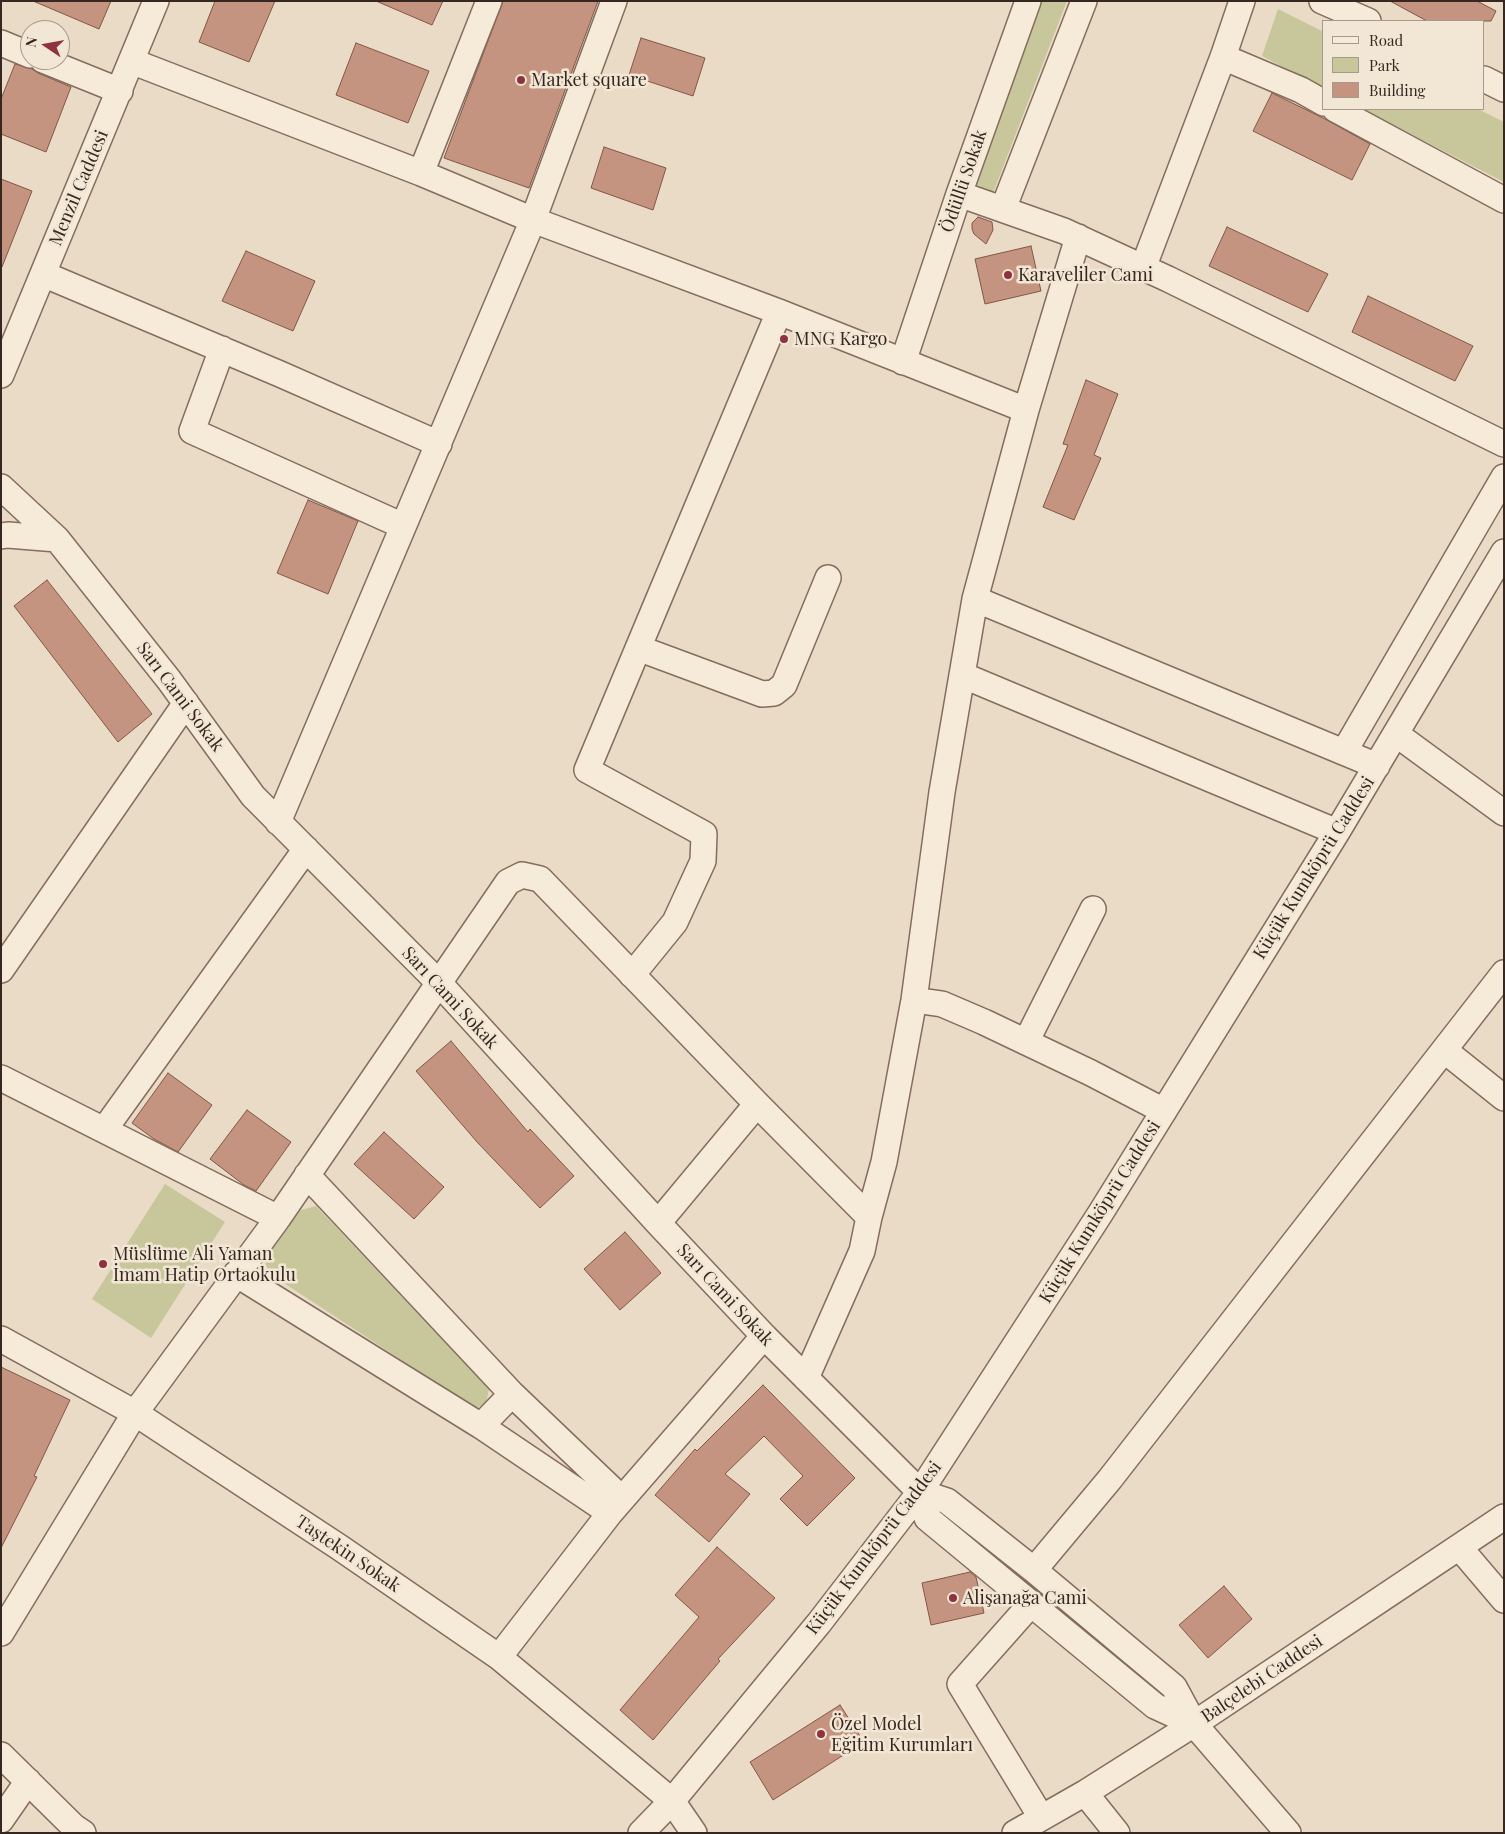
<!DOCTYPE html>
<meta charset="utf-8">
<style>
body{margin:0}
#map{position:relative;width:1505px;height:1834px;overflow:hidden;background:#eadbc7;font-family:"Playfair Display",serif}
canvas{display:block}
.frame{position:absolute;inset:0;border:2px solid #362820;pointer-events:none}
.legend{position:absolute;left:1322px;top:20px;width:162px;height:90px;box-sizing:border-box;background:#f2e6d5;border:1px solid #a79a8d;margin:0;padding:6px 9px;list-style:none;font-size:15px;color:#362820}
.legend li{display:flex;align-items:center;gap:10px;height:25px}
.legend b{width:25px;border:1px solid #a79a8d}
.north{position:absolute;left:20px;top:20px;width:50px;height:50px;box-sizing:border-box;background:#f2e6d5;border:1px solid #a79a8d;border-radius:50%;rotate:282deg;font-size:14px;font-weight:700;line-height:20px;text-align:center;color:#362820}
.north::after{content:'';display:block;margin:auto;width:18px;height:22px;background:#8e333f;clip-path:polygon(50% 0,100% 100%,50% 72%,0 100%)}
</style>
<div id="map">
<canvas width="1505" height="1834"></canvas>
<div class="frame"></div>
<ul class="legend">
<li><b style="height:6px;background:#f6ead9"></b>Road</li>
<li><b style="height:14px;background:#c8c79b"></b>Park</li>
<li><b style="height:14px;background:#c59480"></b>Building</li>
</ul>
<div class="north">N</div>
</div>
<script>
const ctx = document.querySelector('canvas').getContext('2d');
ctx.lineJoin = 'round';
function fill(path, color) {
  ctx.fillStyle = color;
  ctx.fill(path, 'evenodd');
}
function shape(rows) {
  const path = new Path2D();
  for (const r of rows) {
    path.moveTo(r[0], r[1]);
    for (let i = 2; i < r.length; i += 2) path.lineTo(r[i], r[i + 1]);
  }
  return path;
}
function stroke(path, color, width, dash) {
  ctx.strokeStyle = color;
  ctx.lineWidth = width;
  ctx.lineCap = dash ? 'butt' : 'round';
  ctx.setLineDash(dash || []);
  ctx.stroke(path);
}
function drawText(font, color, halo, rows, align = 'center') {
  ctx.font = font + ' "Playfair Display",serif';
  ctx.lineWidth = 5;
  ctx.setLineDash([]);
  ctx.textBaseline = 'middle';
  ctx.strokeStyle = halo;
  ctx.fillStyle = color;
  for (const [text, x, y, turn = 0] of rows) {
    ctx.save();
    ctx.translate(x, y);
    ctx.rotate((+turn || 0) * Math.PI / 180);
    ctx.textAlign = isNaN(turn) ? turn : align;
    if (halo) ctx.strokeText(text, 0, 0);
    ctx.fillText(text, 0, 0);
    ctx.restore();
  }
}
const green = shape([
 [1041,1,1067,1,993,193,979,192,977,185],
 [1278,9,1324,32,1324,89,1262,56],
 [1362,109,1478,109,1504,122,1504,182],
 [165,1184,225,1222,151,1338,92,1299],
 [316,1206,489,1389,486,1404,475,1408,270,1274,263,1258,301,1210]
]);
const building = shape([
 [33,1,111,1,99,29,33,1],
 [215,1,275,1,249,62,199,42,215,1],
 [376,1,443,1,432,25,376,1],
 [503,1,598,1,529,188,444,158,503,1],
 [1390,1,1477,1,1496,11,1491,21,1427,21,1390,1],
 [641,38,705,58,693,96,629,75,641,38],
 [356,43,429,71,408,123,336,95,356,43],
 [15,64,32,69,38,73,71,87,46,152,1,134,1,99,15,64],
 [1272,93,1325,119,1370,144,1352,180,1253,131,1272,93],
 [604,147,666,168,653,210,591,188,604,147],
 [1,179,32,191,2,267,1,266,1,179],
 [978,217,992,222,993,230,986,244,974,234,972,229,972,223,978,217],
 [1227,227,1328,274,1308,312,1209,266,1227,227],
 [1031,246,1041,291,985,304,975,259,1031,246],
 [246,251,315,281,293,331,222,301,246,251],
 [1368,296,1473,346,1455,381,1352,332,1368,296],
 [1086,380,1118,394,1094,455,1101,458,1074,520,1043,507,1068,445,1063,444,1086,380],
 [308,500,358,521,328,594,277,573,308,500],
 [47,580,152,714,118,742,14,606,47,580],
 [451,1041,528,1132,530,1129,574,1176,540,1208,477,1142,416,1071,451,1041],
 [168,1073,212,1105,178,1152,154,1139,132,1123,168,1073],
 [247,1110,291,1142,256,1191,244,1185,210,1159,247,1110],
 [384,1132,444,1187,414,1219,354,1164,384,1132],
 [625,1232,661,1273,620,1310,584,1269,625,1232],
 [1,1367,70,1400,34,1476,37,1477,1,1548,1,1367],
 [763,1385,855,1478,807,1526,780,1499,803,1476,764,1436,725,1474,750,1494,709,1542,655,1495,695,1449,697,1451,763,1385],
 [717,1547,775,1598,718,1659,720,1661,653,1740,620,1710,699,1617,675,1595,717,1547],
 [970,1572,976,1577,984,1613,931,1625,922,1583,970,1572],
 [1224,1586,1252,1619,1208,1658,1179,1625,1224,1586],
 [840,1705,864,1742,773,1800,750,1762,840,1705]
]);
const minor = shape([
 [1322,1,1368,21],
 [1,43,30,55],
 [1223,57,1301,90,1324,103],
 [43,60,120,91],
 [1484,79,1504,89],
 [1335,109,1504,200],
 [421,173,489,1],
 [959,194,1064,231,1168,279,1504,444],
 [1003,209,1084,1],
 [1143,268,1223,57,1242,1],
 [43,274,280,374,439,444],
 [222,349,192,431,403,526],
 [903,362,959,194,1028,1],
 [1,375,156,1],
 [1026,410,1078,237],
 [1,487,57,539,169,680,253,796,439,983,658,1223,764,1336,920,1492,947,1501,1034,1570,1174,1687,1194,1724,1288,1833],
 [1,536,8,535,57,539],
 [975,599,1377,766],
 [638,648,762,694,774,693,784,685,828,578],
 [962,675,1337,832],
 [1396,734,1504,813],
 [1344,752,1504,477],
 [278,822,533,220,614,1],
 [1,970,186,703],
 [632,975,675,922,703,861,704,834,587,770,779,312],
 [914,1000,942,1004,984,1022,1091,1073,1164,1111],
 [1026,1042,1093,909],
 [1444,1050,1504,1098],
 [1,1078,278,1218],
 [104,1130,306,849],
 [307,1175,512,1394,622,1499],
 [658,1223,757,1104],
 [236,1274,481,1426,610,1513],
 [1,1339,135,1413,339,1547,499,1657,672,1801,694,1833],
 [806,1378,862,1251,869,1217],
 [481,1426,512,1394],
 [920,1492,927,1518,1155,1706,1194,1724],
 [1459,1547,1504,1600],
 [1034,1570,1110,1479,1504,973],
 [1031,1604,960,1684,1041,1817],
 [1,1633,135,1413,278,1218,508,882,522,875,540,879,757,1104,869,1217,884,1162,914,1000,942,792,975,599,1026,410,779,312,533,220,421,173,131,61],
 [499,1657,610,1513,764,1336],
 [1,1755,74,1827,83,1833],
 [1085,1793,1117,1833],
 [1,1820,28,1781],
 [641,1833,672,1801,819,1623,920,1492,1100,1214,1337,832,1504,552],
 [1015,1833,1085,1793,1194,1724,1504,1517]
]);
const markers = [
 [521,80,5,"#8e333f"],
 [1008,275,5,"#8e333f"],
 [784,339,5,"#8e333f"],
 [103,1264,5,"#8e333f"],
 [953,1598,5,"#8e333f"],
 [821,1734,5,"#8e333f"]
];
const poiNames = [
 ["Market square",531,80],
 ["Karaveliler Cami",1018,275],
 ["MNG Kargo",794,339],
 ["Müslüme Ali Yaman",113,1254],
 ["İmam Hatip Ortaokulu",113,1275],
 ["Alişanağa Cami",963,1598],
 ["Özel Model",831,1724],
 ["Eğitim Kurumları",831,1745]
];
const streetNames = [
 ["Ödüllü Sokak",964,181,-71],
 ["Menzil Caddesi",79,188,-67],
 ["Sarı Cami Sokak",180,697,53],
 ["Küçük Kumköprü Caddesi",1314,868,-58],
 ["Sarı Cami Sokak",450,998,47],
 ["Küçük Kumköprü Caddesi",1100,1212,-58],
 ["Sarı Cami Sokak",725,1295,47],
 ["Küçük Kumköprü Caddesi",874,1548,-53],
 ["Taştekin Sokak",348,1554,34],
 ["Balçelebi Caddesi",1262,1679,-34]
];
fill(green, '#c8c79b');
fill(building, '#c59480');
stroke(building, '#815646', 1);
stroke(minor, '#846d5e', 28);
stroke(minor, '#f6ead9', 25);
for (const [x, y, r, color] of markers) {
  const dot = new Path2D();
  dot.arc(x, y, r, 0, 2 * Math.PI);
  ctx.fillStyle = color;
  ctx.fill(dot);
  stroke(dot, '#f2e6d5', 2);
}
drawText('18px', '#362820', '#f2e6d5', poiNames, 'left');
drawText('18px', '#362820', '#f2e6d5', streetNames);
</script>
